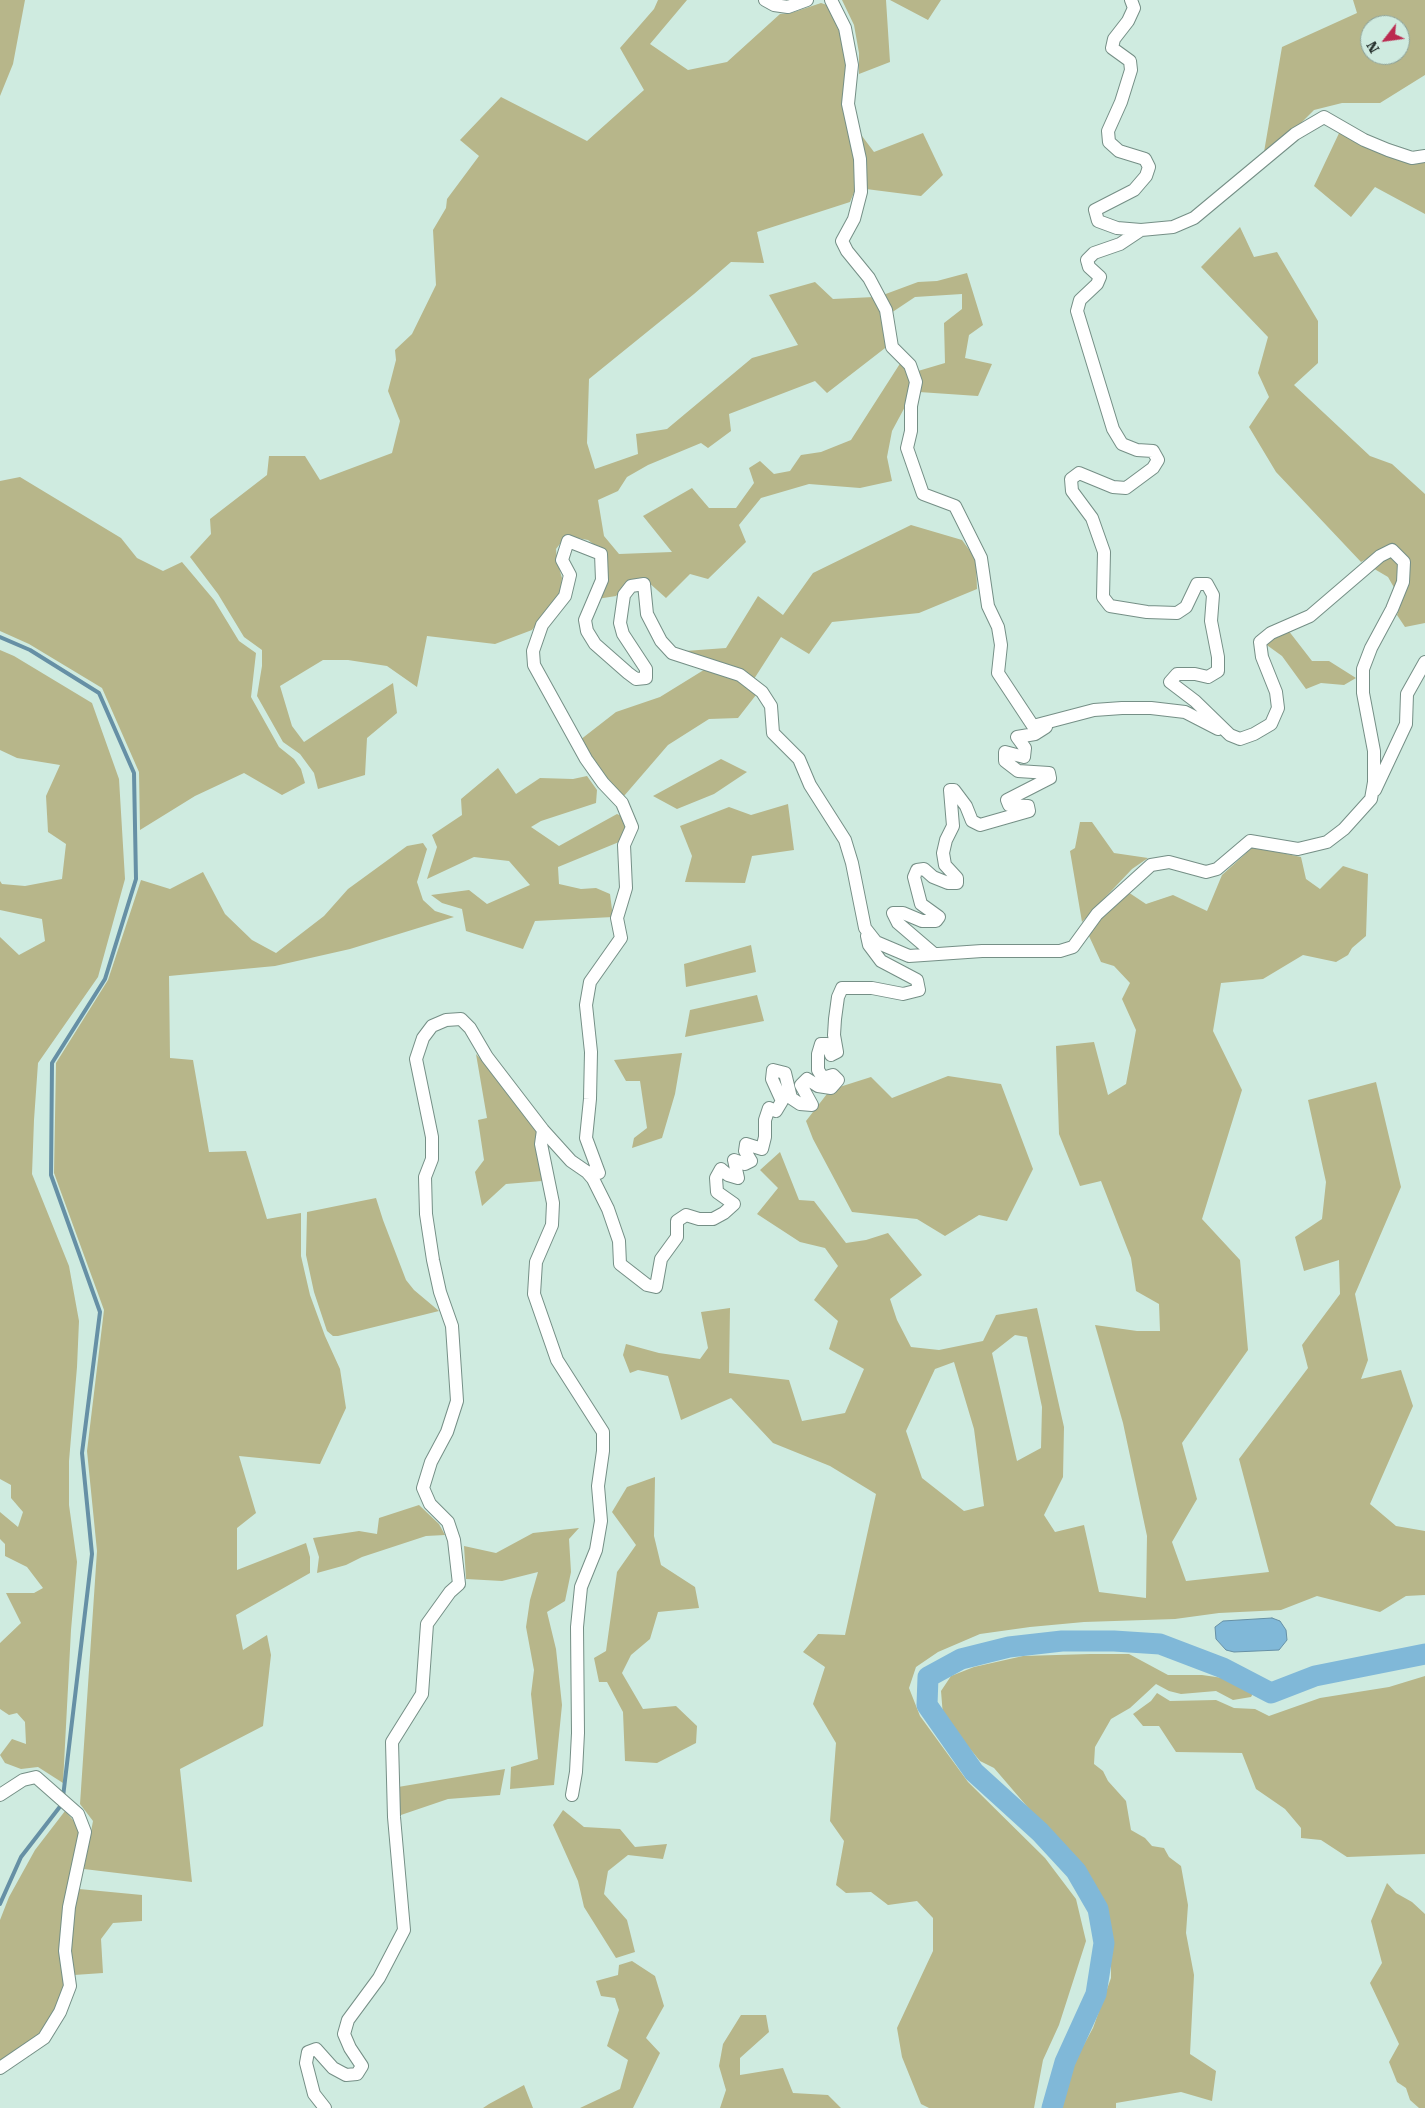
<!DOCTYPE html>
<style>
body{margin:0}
#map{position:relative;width:1425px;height:2108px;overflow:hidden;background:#cfebe0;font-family:"Roboto Serif",serif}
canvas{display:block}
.north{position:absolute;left:1360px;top:15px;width:50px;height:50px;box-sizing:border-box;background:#cfebe0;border:1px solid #8ca199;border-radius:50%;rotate:240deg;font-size:14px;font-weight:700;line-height:20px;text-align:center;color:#28332f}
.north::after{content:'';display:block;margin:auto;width:18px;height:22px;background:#bb2a50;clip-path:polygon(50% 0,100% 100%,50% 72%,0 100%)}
</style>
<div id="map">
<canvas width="1425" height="2108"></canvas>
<div class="north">N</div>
</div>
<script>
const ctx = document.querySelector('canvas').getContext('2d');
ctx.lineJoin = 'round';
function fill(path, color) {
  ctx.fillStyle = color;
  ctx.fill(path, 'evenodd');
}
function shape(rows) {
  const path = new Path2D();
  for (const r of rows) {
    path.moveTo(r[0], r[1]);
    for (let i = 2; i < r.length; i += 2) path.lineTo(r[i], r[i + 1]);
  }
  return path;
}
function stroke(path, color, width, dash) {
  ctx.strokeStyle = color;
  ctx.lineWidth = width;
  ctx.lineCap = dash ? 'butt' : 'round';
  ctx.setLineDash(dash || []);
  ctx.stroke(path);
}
const green = shape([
 [0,0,25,0,13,64,0,96],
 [658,0,687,0,650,44,688,70,727,62,780,14,791,13,821,3,827,5,839,31,847,66,855,160,855,190,850,202,757,232,764,263,731,262,694,294,589,379,587,443,595,469,638,454,636,434,667,429,752,358,798,345,769,295,815,282,833,299,874,297,882,312,889,345,827,393,815,381,729,414,731,431,708,448,701,443,648,465,627,477,618,491,598,500,604,536,619,554,672,552,643,516,692,488,709,508,736,508,754,483,749,468,760,461,774,474,790,471,801,455,821,452,851,440,901,362,912,382,907,403,892,431,887,457,892,481,860,488,809,484,761,498,739,525,746,542,708,579,690,574,666,598,647,581,629,582,616,596,597,599,604,552,588,540,566,536,556,549,557,561,562,578,561,592,532,630,495,644,427,636,417,687,387,666,348,660,323,660,280,686,292,726,304,742,393,683,397,713,367,738,365,775,318,789,314,773,300,754,283,742,257,696,262,666,262,650,244,637,218,594,190,557,211,534,210,519,267,475,269,456,305,456,320,480,392,453,400,421,388,391,396,360,395,350,412,334,436,285,433,230,446,208,447,199,479,156,460,140,501,97,587,141,644,90,620,48,654,9],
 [842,0,886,0,890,62,859,74,859,53,854,25],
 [890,0,941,0,928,20],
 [1353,0,1425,0,1425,75,1380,103,1342,103,1314,110,1301,123,1264,152,1282,47,1357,13],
 [1370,25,1400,25,1400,55,1370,55],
 [1341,129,1425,162,1425,214,1375,187,1351,217,1314,186],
 [859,132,874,152,923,133,943,175,921,196,866,189],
 [1240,227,1254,257,1277,252,1318,321,1318,363,1294,385,1370,456,1392,464,1425,494,1425,623,1405,627,1397,615,1408,584,1408,564,1403,552,1392,545,1361,562,1276,472,1249,427,1269,397,1258,373,1268,337,1201,267],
 [967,273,983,325,969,335,965,358,992,364,978,396,919,392,918,371,945,363,944,323,962,309,962,294,915,297,891,313,883,295,918,282,937,281],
 [20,477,121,538,137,558,163,571,182,562,214,600,239,641,256,653,251,697,279,747,294,759,301,769,305,783,282,795,244,773,195,796,140,830,139,772,102,688,29,644,0,631,0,481],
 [911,525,962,540,976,559,977,589,919,613,832,622,809,654,781,637,754,679,685,651,726,648,758,596,783,615,813,573],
 [1391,553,1402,563,1396,591,1388,577,1371,567],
 [1288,630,1312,661,1329,661,1356,678,1344,685,1321,683,1306,689,1282,656,1264,643],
 [0,650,14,656,92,703,119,779,125,879,98,977,38,1063,34,1120,32,1174,69,1266,79,1321,77,1367,69,1461,69,1505,77,1562,71,1630,63,1783,38,1767,21,1769,5,1763,0,1755,12,1739,26,1744,25,1722,17,1713,9,1715,0,1709,0,1643,21,1623,6,1593,34,1593,43,1588,27,1567,5,1556,5,1544,0,1539,0,1512,18,1527,23,1512,11,1498,11,1485,0,1479,0,937,19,955,45,941,42,919,0,910,0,881,2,884,25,886,62,879,66,844,48,832,46,796,60,765,17,758,0,750],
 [707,668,737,677,756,695,738,718,709,719,668,745,624,796,604,778,580,740,616,712,660,697],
 [721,759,747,772,714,794,677,809,653,796],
 [498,768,516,794,540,778,573,779,587,776,597,790,596,803,541,821,531,827,559,846,617,814,624,817,625,828,619,842,558,867,559,884,581,889,596,888,610,894,613,917,535,921,523,949,466,931,462,909,442,903,431,895,469,890,487,904,530,885,509,861,474,857,427,879,437,847,432,835,462,815,461,799],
 [788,804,794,850,752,856,745,883,685,882,692,856,680,826,729,807,751,815],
 [1080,822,1092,822,1114,853,1148,858,1132,869,1082,922,1070,851,1075,848],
 [423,843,427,849,417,882,423,900,435,911,454,917,350,949,275,966,169,976,170,1058,193,1060,209,1152,246,1151,267,1219,301,1213,301,1256,310,1295,325,1336,340,1369,346,1408,320,1464,239,1456,256,1513,237,1528,237,1570,306,1543,310,1557,310,1573,236,1615,243,1650,267,1635,271,1655,263,1726,180,1769,192,1882,84,1869,93,1821,80,1804,97,1551,87,1451,104,1310,54,1173,56,1063,108,980,141,880,170,889,203,872,225,914,252,940,276,953,324,916,348,889,407,846],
 [1253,847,1301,857,1306,879,1320,889,1343,866,1368,874,1366,936,1352,948,1348,955,1336,962,1303,955,1263,979,1221,983,1213,1031,1242,1090,1202,1219,1240,1260,1248,1350,1182,1443,1197,1499,1172,1542,1186,1581,1269,1572,1239,1459,1308,1368,1302,1345,1340,1294,1339,1260,1304,1271,1295,1237,1322,1219,1326,1182,1308,1100,1376,1082,1401,1187,1355,1294,1368,1360,1361,1379,1401,1370,1413,1406,1370,1504,1396,1526,1425,1531,1425,1595,1406,1596,1380,1612,1317,1596,1281,1610,1219,1613,1175,1619,1084,1622,1030,1627,980,1634,938,1652,916,1667,909,1688,920,1716,968,1782,1045,1858,1076,1899,1086,1941,1059,2025,1043,2060,1034,2108,929,2108,921,2104,902,2057,897,2028,933,1951,933,1918,917,1901,888,1905,871,1892,846,1893,836,1885,844,1841,830,1821,836,1743,813,1704,825,1667,803,1652,818,1634,845,1635,876,1494,830,1466,773,1443,731,1398,681,1420,668,1376,638,1370,630,1373,623,1355,626,1344,659,1353,700,1359,708,1348,701,1312,730,1308,729,1373,789,1380,802,1421,845,1413,864,1369,829,1349,838,1321,814,1300,838,1266,825,1248,800,1242,757,1214,778,1188,760,1170,780,1152,799,1200,814,1201,846,1243,866,1240,888,1233,922,1275,890,1299,897,1320,911,1347,939,1350,983,1341,996,1315,1037,1308,1064,1427,1063,1477,1044,1515,1055,1532,1084,1525,1099,1592,1146,1598,1147,1536,1123,1423,1095,1325,1137,1331,1160,1331,1159,1304,1136,1291,1131,1258,1101,1181,1080,1186,1059,1134,1056,1046,1094,1042,1108,1095,1126,1084,1136,1030,1122,999,1130,983,1114,966,1101,962,1089,936,1102,916,1128,892,1146,904,1173,895,1207,911,1222,875],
 [1015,1335,1027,1337,1042,1407,1041,1448,1017,1461,992,1353],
 [954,1362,974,1429,984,1506,964,1511,922,1478,906,1431,935,1369],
 [751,945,756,972,686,987,684,964],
 [757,995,764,1021,685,1037,690,1010],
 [682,1053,675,1094,662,1138,632,1148,634,1138,647,1128,640,1081,626,1081,614,1060],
 [476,1054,506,1087,539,1131,536,1142,542,1181,506,1184,482,1206,475,1172,484,1160,478,1120,487,1118],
 [948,1076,1001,1084,1033,1169,1007,1221,979,1215,945,1236,917,1219,852,1212,813,1139,806,1121,830,1090,871,1077,892,1098],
 [376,1198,383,1220,406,1280,414,1290,439,1311,338,1336,333,1336,327,1331,314,1292,306,1255,307,1212],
 [655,1477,654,1536,661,1565,695,1587,699,1608,658,1612,650,1639,631,1655,622,1673,643,1709,676,1706,697,1726,696,1743,657,1763,625,1761,623,1712,607,1682,599,1682,594,1658,606,1651,617,1572,636,1545,612,1512,627,1487],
 [419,1505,439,1524,445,1535,426,1536,362,1557,346,1565,317,1573,319,1557,313,1538,359,1531,377,1534,379,1518],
 [579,1528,569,1539,571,1572,565,1601,547,1612,556,1649,562,1705,554,1785,510,1789,511,1767,538,1759,531,1694,534,1670,526,1627,530,1600,538,1572,502,1581,466,1579,464,1546,496,1553,533,1533],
 [1090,1654,1129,1654,1168,1675,1202,1675,1230,1679,1255,1690,1251,1697,1233,1700,1216,1691,1181,1694,1169,1691,1156,1684,1130,1708,1111,1719,1095,1747,1094,1764,1103,1771,1108,1781,1126,1801,1131,1830,1145,1838,1152,1846,1164,1848,1169,1857,1181,1866,1188,1905,1186,1933,1194,1975,1190,2054,1216,2071,1212,2101,1181,2092,1116,2103,1116,2108,1061,2108,1075,2061,1093,2028,1111,1978,1111,1925,1098,1889,994,1768,980,1761,943,1716,941,1691,951,1676,974,1667,1023,1656],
 [1425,1676,1425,1854,1347,1857,1321,1840,1301,1838,1301,1828,1285,1809,1256,1789,1242,1753,1176,1752,1159,1726,1143,1726,1133,1714,1151,1701,1157,1693,1170,1701,1216,1700,1234,1708,1255,1709,1269,1716,1320,1698,1389,1687],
 [505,1769,500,1795,448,1799,398,1816,398,1787],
 [563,1810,584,1827,620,1829,635,1847,667,1844,663,1859,628,1855,608,1871,604,1894,627,1920,635,1952,616,1958,584,1907,578,1881,553,1825],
 [65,1811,82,1830,64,1987,53,2013,39,2034,0,2061,0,1920,9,1897,35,1850],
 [1387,1883,1396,1893,1412,1902,1425,1914,1425,2108,1419,2108,1410,2100,1406,2088,1397,2082,1389,2062,1399,2044,1370,1983,1382,1963,1371,1921],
 [79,1889,142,1895,142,1921,113,1923,101,1939,103,1973,74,1975,71,1947,75,1903],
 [632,1961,655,1976,664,2006,646,2038,660,2053,633,2108,580,2108,620,2089,628,2060,607,2046,619,2010,615,1998,601,1996,596,1981,618,1975,619,1965],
 [741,2015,766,2015,769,2032,740,2058,740,2075,783,2068,793,2093,828,2095,841,2108,720,2108,726,2090,719,2066,723,2044],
 [524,2085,533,2108,483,2108,489,2104]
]);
const water = shape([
 [1272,1618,1280,1621,1286,1630,1287,1640,1279,1650,1234,1652,1226,1650,1216,1639,1215,1627,1223,1621,1272,1618]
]);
const stream = shape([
 [0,637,30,650,99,693,134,773,136,879,105,979,52,1063,51,1175,100,1312,82,1453,92,1554,63,1797],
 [0,1904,21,1857,62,1804]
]);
const river = shape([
 [1052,2108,1065,2062,1096,1994,1104,1943,1098,1909,1076,1871,1040,1832,974,1772,927,1705,928,1677,961,1659,1009,1647,1062,1641,1114,1641,1160,1644,1223,1668,1271,1693,1315,1676,1425,1654]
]);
const minor = shape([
 [765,0,774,5,788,7,807,0],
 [831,0,845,28,852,65,848,104,860,159,861,192,854,219,842,241,847,251,869,278,886,310,892,347,910,365,916,382,911,406,911,431,907,448,923,494,955,506,981,558,988,606,998,627,1001,645,998,673,1033,726,1094,710,1122,708,1151,708,1185,712,1218,729],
 [1131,0,1134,8,1128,21,1114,39,1112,48,1130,61,1131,70,1121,102,1108,131,1109,142,1119,151,1145,159,1149,167,1146,176,1134,190,1095,210,1098,221,1117,228,1141,230,1173,227,1194,218,1295,134,1324,117,1364,140,1388,150,1412,158,1425,156],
 [1375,790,1406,724,1407,694,1425,662],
 [933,953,898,923,893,913,903,913,922,921,936,921,939,917,921,904,914,877,917,870,924,869,933,877,948,883,957,883,957,878,945,865,943,853,946,840,953,826,950,790,954,790,966,806,972,821,980,825,1029,811,1028,806,1009,805,1007,800,1050,778,1049,773,1018,771,1005,761,1005,752,1024,757,1025,748,1017,737,1035,734,1046,727],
 [543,1130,541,1144,553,1203,552,1225,536,1262,534,1294,557,1360,603,1432,603,1451,598,1486,601,1521,596,1550,581,1587,577,1627,578,1733,576,1772,572,1795],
 [587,1172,593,1179,608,1209,619,1241,620,1264,647,1285,656,1287,661,1259,677,1237,677,1221,686,1215,699,1219,713,1219,724,1213,734,1204,717,1192,716,1178,721,1169,728,1175,738,1178,734,1160,745,1164,751,1161,745,1151,746,1144,762,1149,765,1137,765,1120,769,1108,776,1111,782,1101,772,1079,773,1070,785,1073,791,1098,800,1104,812,1105,801,1085,807,1079,818,1086,831,1088,838,1080,833,1075,823,1078,818,1070,818,1054,821,1044,827,1044,831,1055,837,1052,834,1035,835,1019,838,997,842,988,872,988,903,994,919,990,917,980,881,961,869,945,867,936],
 [0,1795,23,1780,36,1777,78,1814,85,1832,69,1907,65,1951,70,1986,60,2012,44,2038,0,2068],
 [325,2108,314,2094,306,2063,308,2052,316,2049,333,2068,346,2075,357,2074,362,2066,350,2048,344,2034,348,2020,379,1978,404,1930,394,1817,392,1742,422,1694,427,1624,450,1592,459,1584,454,1540,448,1522,430,1504,423,1488,431,1462,447,1432,457,1401,452,1326,440,1292,433,1260,426,1214,425,1177,432,1159,432,1137,416,1059,423,1038,432,1026,446,1020,461,1019,470,1028,487,1057,543,1130,571,1161,587,1172,599,1173,586,1138,590,1099,591,1052,586,1005,590,982,621,938,617,918,626,888,624,845,632,827,622,803,603,783,586,759,534,665,533,651,542,625,565,596,570,575,562,560,568,541,601,554,602,580,585,620,587,631,595,644,628,673,636,679,646,678,646,669,623,634,620,623,624,595,631,586,644,584,647,614,661,641,672,653,740,675,762,692,771,706,773,733,799,759,810,785,845,840,852,863,865,928,876,942,909,956,982,951,1060,951,1073,947,1097,914,1151,865,1169,862,1206,872,1217,869,1250,841,1298,849,1327,842,1344,829,1371,799,1374,782,1374,751,1363,693,1363,669,1371,648,1392,609,1403,582,1404,562,1392,550,1380,556,1310,616,1271,633,1260,642,1262,657,1276,692,1278,708,1271,724,1254,734,1240,739,1230,735,1195,701,1170,682,1177,674,1195,674,1208,677,1218,671,1218,657,1211,621,1213,595,1207,584,1197,584,1186,607,1177,613,1147,612,1110,606,1103,597,1104,552,1092,518,1072,491,1071,479,1079,473,1113,487,1126,488,1153,468,1158,460,1153,451,1137,450,1122,444,1113,429,1077,311,1080,300,1097,284,1100,277,1089,267,1087,260,1094,253,1120,244,1141,230]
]);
fill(green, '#b7b68a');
fill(water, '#80b8d8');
stroke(water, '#6690a5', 1);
stroke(stream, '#6690a5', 4);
stroke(river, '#80b8d8', 21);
stroke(minor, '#758f86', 14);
stroke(minor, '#fff', 12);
</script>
